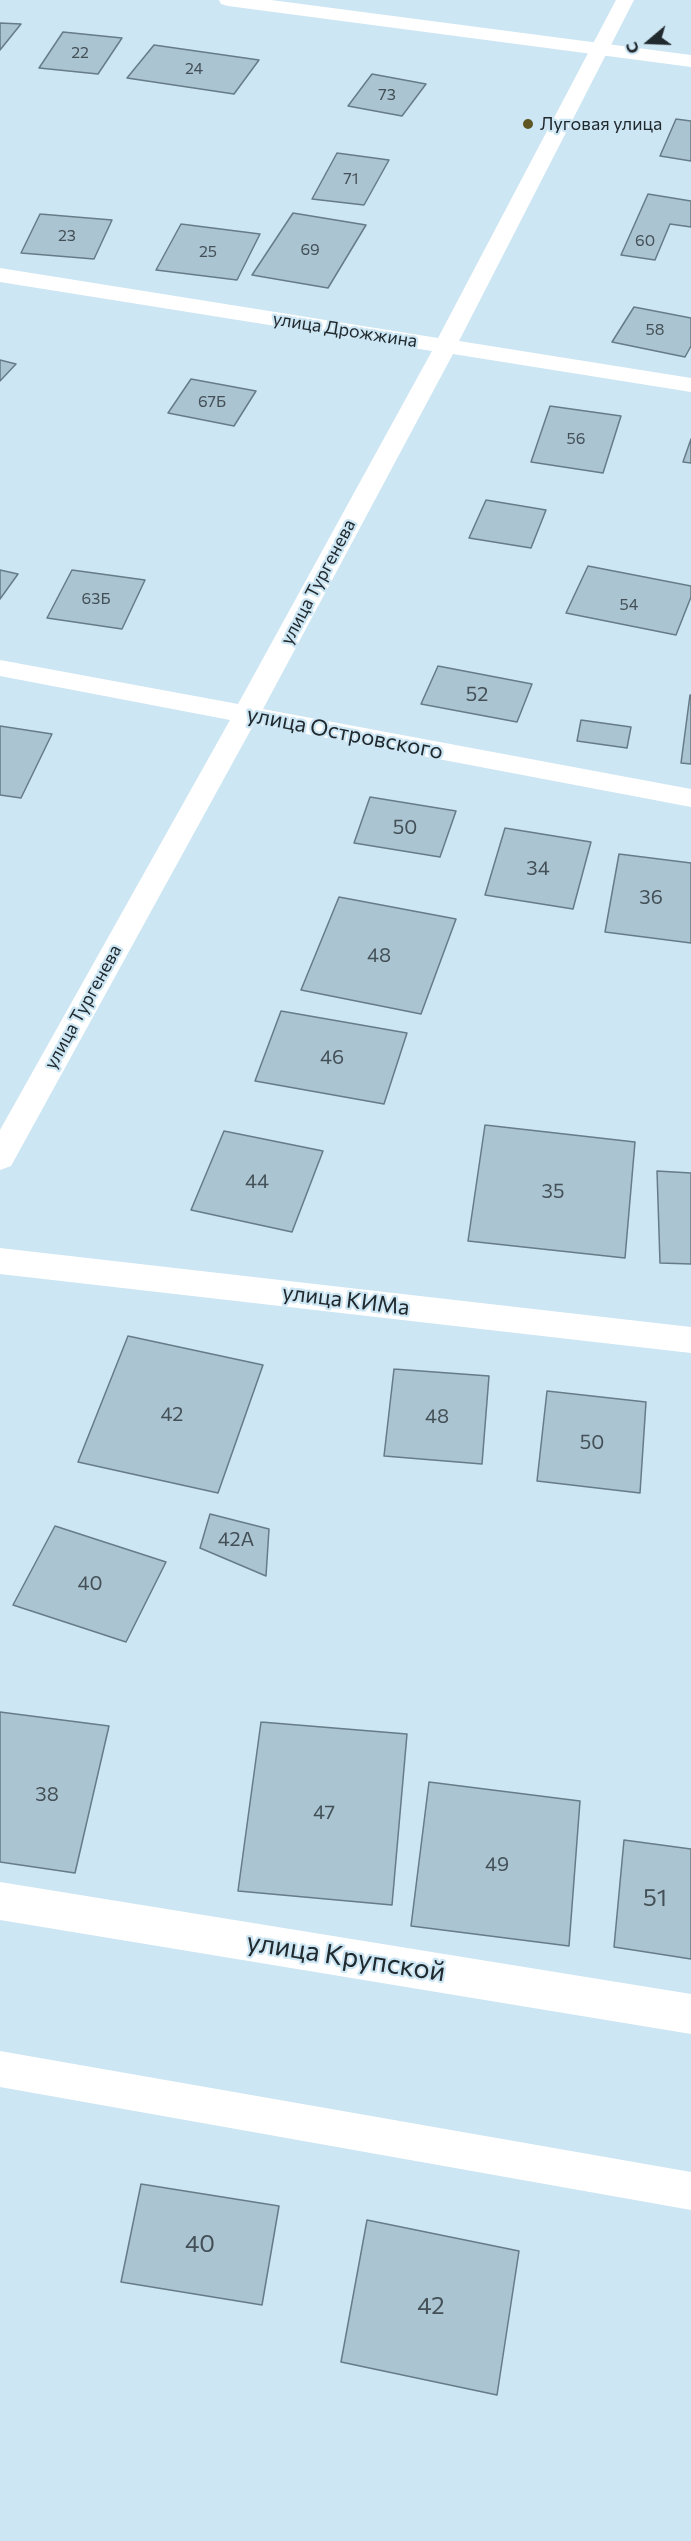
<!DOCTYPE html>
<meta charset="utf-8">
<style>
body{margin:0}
#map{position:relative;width:691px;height:2541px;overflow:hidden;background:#cde6f3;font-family:Commissioner,sans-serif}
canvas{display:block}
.north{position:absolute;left:619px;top:12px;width:60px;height:60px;-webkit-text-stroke:4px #cde6f3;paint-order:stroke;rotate:251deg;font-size:16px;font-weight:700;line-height:24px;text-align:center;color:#20292e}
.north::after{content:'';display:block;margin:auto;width:21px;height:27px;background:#20292e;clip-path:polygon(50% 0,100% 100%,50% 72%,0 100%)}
</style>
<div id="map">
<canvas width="691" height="2541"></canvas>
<div class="north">С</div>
</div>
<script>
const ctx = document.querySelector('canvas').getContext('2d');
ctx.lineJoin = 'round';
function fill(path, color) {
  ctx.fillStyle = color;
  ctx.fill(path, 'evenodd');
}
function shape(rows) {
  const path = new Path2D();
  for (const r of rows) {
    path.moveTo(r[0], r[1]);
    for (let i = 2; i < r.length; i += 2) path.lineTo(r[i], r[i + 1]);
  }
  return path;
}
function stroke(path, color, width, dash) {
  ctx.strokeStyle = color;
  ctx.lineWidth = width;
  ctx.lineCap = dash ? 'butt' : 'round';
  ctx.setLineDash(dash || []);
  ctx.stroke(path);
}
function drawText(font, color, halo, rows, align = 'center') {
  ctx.font = font + ' Commissioner,sans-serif';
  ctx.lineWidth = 4.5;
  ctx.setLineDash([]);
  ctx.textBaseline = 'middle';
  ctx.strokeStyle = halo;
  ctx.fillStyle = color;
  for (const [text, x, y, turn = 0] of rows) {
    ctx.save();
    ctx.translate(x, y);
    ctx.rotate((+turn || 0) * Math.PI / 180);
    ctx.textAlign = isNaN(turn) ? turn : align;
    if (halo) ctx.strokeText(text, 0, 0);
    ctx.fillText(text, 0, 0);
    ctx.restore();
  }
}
const building = shape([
 [0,23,21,24,0,50,0,23],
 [63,32,122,38,98,74,39,68,63,32],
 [154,45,259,60,234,94,127,78,154,45],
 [372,74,426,84,402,116,348,106,372,74],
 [676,119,691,121,691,161,660,156,676,119],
 [337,153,389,160,364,205,312,199,337,153],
 [648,194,691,201,691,227,670,224,655,260,621,255,648,194],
 [293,213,366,225,328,288,252,275,293,213],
 [40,214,112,220,94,259,21,253,40,214],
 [181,224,260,234,237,280,156,270,181,224],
 [634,307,691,318,691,346,685,357,612,342,634,307],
 [0,360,16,364,0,381,0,360],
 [191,379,256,391,234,426,168,413,191,379],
 [550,406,621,416,603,473,531,462,550,406],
 [691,439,691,463,683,462,691,439],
 [486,500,546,510,531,548,469,538,486,500],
 [588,566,691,586,691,597,676,635,566,613,588,566],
 [0,570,18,574,0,599,0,570],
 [72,570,145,580,122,629,47,618,72,570],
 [438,666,532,684,517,722,421,704,438,666],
 [690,695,691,695,691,764,681,763,690,695],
 [581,720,631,727,627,748,577,741,581,720],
 [0,726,52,734,21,798,0,795,0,726],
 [370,797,456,811,440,857,354,843,370,797],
 [505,828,591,842,573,909,485,895,505,828],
 [619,854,691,863,691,943,605,932,619,854],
 [339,897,456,919,421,1014,301,990,339,897],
 [281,1011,407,1033,384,1104,255,1081,281,1011],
 [485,1125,635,1142,625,1258,468,1241,485,1125],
 [224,1131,323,1151,292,1232,191,1210,224,1131],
 [657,1171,691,1173,691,1264,660,1263,657,1171],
 [128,1336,263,1365,218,1493,78,1462,128,1336],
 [394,1369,489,1376,482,1464,384,1456,394,1369],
 [547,1391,646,1402,640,1493,537,1481,547,1391],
 [210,1514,269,1529,266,1576,200,1548,210,1514],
 [55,1526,166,1562,126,1642,13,1605,55,1526],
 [0,1712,109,1726,75,1873,0,1862,0,1712],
 [261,1722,407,1734,392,1905,238,1891,261,1722],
 [429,1782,580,1801,569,1946,411,1926,429,1782],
 [624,1840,691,1849,691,1959,614,1947,624,1840],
 [141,2184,279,2206,262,2305,121,2282,141,2184],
 [367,2220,519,2251,497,2395,341,2362,367,2220]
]);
const service = shape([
 [0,2051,691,2172,691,2210,0,2087,0,2051]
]);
const minor = shape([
 [616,0,634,0,459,341,691,378,691,392,453,354,263,709,691,789,691,807,254,724,11,1166,0,1170,0,1130,230,720,0,676,0,660,238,704,432,351,0,282,0,268,438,338,616,0],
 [0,1248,691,1327,691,1353,0,1274,0,1248],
 [0,1882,691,1994,691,2034,0,1920,0,1882]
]);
const tertiary = shape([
 [219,0,271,0,691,55,691,67,228,6,221,4,219,0]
]);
const markers = [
 [528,124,6,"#5e5723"]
];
const farNumbernames = [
 ["22",80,53],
 ["24",194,69],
 ["73",387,95],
 ["71",351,179],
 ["23",67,236],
 ["60",645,241],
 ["69",310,250],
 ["25",208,252],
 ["58",655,330],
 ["67Б",212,402],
 ["56",576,439],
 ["63Б",96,599],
 ["54",629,605]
];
const farPoinames = [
 ["Луговая улица",540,124]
];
const farStreetnames = [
 ["улица Дрожжина",345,330,9],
 ["улица Тургенева",318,582,-62],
 ["улица Тургенева",83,1007,-61]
];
const numberNames = [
 ["52",477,694],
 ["50",405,827],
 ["34",538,868],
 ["36",651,897],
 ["48",379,955],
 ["46",332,1057],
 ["44",257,1181],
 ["35",553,1191],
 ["42",172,1414],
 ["48",437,1416],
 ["50",592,1442],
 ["42А",236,1539],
 ["40",90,1583],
 ["38",47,1794],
 ["47",324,1812],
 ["49",497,1864]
];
const streetNames = [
 ["улица Островского",345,733,11],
 ["улица КИМа",346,1300,7]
];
const nearNumbernames = [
 ["51",655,1898],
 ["40",200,2244],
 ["42",431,2306]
];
const nearStreetnames = [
 ["улица Крупской",346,1957,9]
];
fill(building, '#abc4d1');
stroke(building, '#667c88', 1.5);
fill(service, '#fff');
fill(minor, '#fff');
fill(tertiary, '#fff');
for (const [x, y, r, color] of markers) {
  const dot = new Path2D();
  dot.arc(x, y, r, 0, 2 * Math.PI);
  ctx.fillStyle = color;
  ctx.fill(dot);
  stroke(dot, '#cde6f3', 2);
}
drawText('16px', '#435057', null, farNumbernames);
drawText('18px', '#20292e', '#cde6f3', farPoinames, 'left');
drawText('18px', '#20292e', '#cde6f3', farStreetnames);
drawText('20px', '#435057', null, numberNames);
drawText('22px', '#20292e', '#cde6f3', streetNames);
drawText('24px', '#435057', null, nearNumbernames);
drawText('27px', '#20292e', '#cde6f3', nearStreetnames);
</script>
